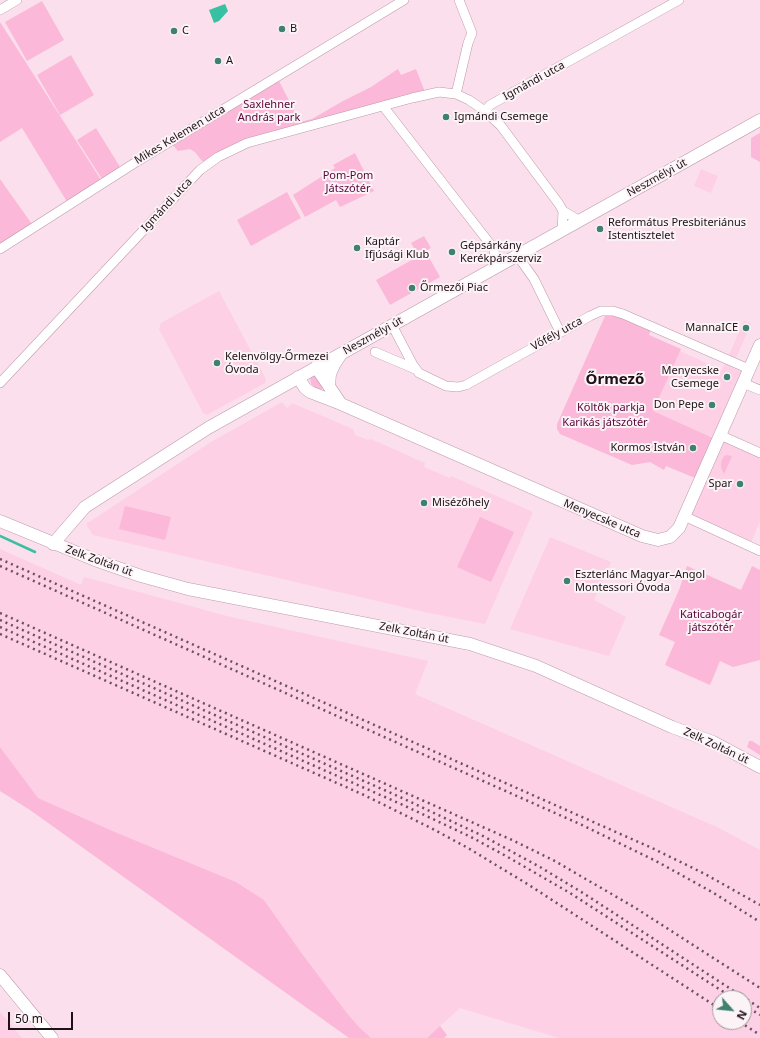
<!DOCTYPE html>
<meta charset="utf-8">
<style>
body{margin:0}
#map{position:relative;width:760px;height:1038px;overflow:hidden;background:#fcdfec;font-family:"Noto Sans",sans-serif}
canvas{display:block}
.north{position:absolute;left:712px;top:990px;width:40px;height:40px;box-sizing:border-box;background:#fbf3f6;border:1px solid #a3999d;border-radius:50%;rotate:117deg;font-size:11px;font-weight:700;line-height:16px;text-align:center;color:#1e1117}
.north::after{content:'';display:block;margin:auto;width:14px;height:18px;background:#3f806f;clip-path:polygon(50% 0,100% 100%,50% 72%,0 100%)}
.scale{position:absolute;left:8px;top:1012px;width:65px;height:18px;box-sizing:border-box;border:2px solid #1e1117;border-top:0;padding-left:5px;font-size:12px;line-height:14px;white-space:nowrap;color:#1e1117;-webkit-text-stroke:3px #fbf3f6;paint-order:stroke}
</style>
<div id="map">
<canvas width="760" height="1038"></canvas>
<div class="north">N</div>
<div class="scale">50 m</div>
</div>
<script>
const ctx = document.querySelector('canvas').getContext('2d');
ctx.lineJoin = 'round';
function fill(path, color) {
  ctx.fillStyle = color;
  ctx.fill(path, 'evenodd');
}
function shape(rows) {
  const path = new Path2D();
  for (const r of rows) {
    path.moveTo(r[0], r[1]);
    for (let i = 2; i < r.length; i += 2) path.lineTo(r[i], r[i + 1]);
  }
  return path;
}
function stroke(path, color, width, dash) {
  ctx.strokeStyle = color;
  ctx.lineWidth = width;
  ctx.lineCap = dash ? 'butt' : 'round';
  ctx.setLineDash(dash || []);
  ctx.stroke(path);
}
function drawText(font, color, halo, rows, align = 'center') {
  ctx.font = font + ' "Noto Sans",sans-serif';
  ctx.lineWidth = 4;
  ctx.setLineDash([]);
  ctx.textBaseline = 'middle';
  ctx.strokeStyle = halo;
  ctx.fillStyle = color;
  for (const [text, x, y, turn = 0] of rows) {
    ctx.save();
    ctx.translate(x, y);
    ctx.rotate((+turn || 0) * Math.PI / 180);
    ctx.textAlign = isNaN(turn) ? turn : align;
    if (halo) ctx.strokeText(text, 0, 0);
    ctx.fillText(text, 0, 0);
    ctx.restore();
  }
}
const built = shape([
 [701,169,718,176,711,193,694,186],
 [219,291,266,379,265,383,207,415,203,413,159,329,161,323],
 [744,321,751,324,732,367,744,373,716,437,760,456,760,521,751,543,680,512,713,438,652,411,680,351,722,370],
 [282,402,287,408,292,403,353,429,355,435,368,440,371,439,425,463,424,467,450,478,451,476,533,512,485,624,429,613,93,535,86,524,211,442],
 [550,537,611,562,594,600,626,617,609,656,510,629],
 [0,549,81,585,84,577,227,616,428,661,415,694,719,828,760,850,760,1038,559,1038,460,1008,427,1038,371,1038,359,1027,346,1012,303,955,264,900,236,882,115,832,38,798,25,781,0,747],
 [720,998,744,998,744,1022,720,1022],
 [0,1012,2,1014,22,1038,0,1038]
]);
const green = shape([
 [42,1,64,40,27,61,5,22],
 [0,22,103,183,69,205,22,128,0,142],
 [71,55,94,95,60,115,37,75],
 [398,69,401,75,416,69,425,92,401,98,207,161,202,161,195,152,190,149,178,151,172,144,278,79,300,122,312,119,343,101,371,87],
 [96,128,120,167,102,179,77,140],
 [760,133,760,162,751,157,751,138],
 [355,153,374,191,340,207,336,200,305,217,293,195,335,168,333,165],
 [0,179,34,227,0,249],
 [287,192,301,218,251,246,237,220],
 [424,236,431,248,418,255,411,243],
 [426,252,440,277,390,305,376,280],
 [608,314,611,314,651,329,649,335,681,349,653,411,713,438,695,478,666,466,664,470,650,462,632,465,560,434,557,429,557,424,605,316],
 [315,375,322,385,322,389,317,389,311,384,310,377],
 [727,455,732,456,724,474,721,468,721,462,724,456],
 [125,506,171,517,165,540,119,529],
 [480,517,514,532,491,582,457,567],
 [687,566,741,590,752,566,760,570,760,660,733,667,720,661,710,685,665,665,675,642,659,635,679,590],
 [749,741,752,741,760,746,760,755,747,747],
 [0,747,38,798,115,832,236,882,264,900,303,955,346,1012,359,1027,371,1038,349,1038,30,810,0,791],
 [440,1026,447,1035,444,1038,427,1038]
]);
const water = shape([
 [225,4,228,11,219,21,214,23,209,10]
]);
const stream = shape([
 [0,536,35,552]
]);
const street = shape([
 [0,10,17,0],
 [456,94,468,43,472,33,459,0],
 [383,106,494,249,495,258,499,265],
 [485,111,490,105,679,0],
 [563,211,580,221],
 [0,249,133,164,404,0],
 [522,262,534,279,560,332],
 [392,325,413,365,419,373,446,386,458,387,466,385,590,316,601,311,613,311,623,314,749,369],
 [375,352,415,369],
 [0,383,200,170,218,157,247,143,412,98,439,92,456,94,469,100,485,111,501,126,559,204,563,211,562,231],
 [743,383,760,390],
 [720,435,760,453],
 [684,516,760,551]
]);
const secondary = shape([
 [316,367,341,404],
 [298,377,305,388,310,392,341,404,642,536,658,540,670,537,679,528,760,345],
 [329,386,330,374,334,365,341,354],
 [0,521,95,560,141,576,188,589,470,644,536,666,672,727,713,742,760,767],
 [53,544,85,507,208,428,760,120],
 [0,975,52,1038]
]);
const rail = shape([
 [0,559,652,848,705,874,760,905],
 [0,566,582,825,656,861,712,892,760,922],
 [0,613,512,840,553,860,634,907,760,988],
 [0,620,400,797,483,836,540,867,583,893,760,1008],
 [0,627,403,805,471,837,506,856,570,893,733,998],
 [0,634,364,795,431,828,468,848,529,885,720,1009],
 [744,1005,760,1015],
 [740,1022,760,1035]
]);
const markers = [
 [282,29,4,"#3f806f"],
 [174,31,4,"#3f806f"],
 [218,61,4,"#3f806f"],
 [446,117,4,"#3f806f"],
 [600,229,4,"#3f806f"],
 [357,248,4,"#3f806f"],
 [452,252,4,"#3f806f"],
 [412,288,4,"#3f806f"],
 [746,328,4,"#3f806f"],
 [217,363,4,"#3f806f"],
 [727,377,4,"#3f806f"],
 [712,405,4,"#3f806f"],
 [693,448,4,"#3f806f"],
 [740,484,4,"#3f806f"],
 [424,503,4,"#3f806f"],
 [567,581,4,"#3f806f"]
];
const poiNames = [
 ["B",290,29],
 ["C",182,31],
 ["A",226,61],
 ["Igmándi Csemege",454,117],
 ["Református Presbiteriánus",608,223],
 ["Istentisztelet",608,236],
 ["Kaptár",365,242],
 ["Ifjúsági Klub",365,255],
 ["Gépsárkány",460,246],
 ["Kerékpárszerviz",460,259],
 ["Őrmezői Piac",420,288],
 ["MannaICE",738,328,"right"],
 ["Kelenvölgy-Őrmezei",225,357],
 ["Óvoda",225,370],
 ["Menyecske",719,371,"right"],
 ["Csemege",719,384,"right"],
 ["Don Pepe",704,405,"right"],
 ["Kormos István",685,448,"right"],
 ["Spar",732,484,"right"],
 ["Misézőhely",432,503],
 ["Eszterlánc Magyar–Angol",575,575],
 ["Montessori Óvoda",575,588]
];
const streetNames = [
 ["Igmándi utca",534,81,-29],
 ["Mikes Kelemen utca",180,135,-31],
 ["Neszmélyi út",657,178,-29],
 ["Igmándi utca",167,205,-47],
 ["Vőfély utca",557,334,-29],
 ["Neszmélyi út",373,336,-29],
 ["Menyecske utca",602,519,23],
 ["Zelk Zoltán út",99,561,20],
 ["Zelk Zoltán út",414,633,11],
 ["Zelk Zoltán út",716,746,25]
];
const parkNames = [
 ["Saxlehner",269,105],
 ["András park",269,118],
 ["Pom-Pom",348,176],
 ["Játszótér",348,189],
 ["Költők parkja",611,408],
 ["Karikás játszótér",605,423],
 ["Katicabogár",711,615],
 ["játszótér",711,628]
];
const districtNames = [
 ["Őrmező",615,380]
];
fill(built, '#fdd0e5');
fill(green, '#fbb8d8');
fill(water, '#37c0a2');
stroke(stream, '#37c0a2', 2.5);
stroke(street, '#bc9aaa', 10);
stroke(secondary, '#bc9aaa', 13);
stroke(street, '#fff', 9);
stroke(secondary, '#fff', 12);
stroke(rail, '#66535c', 2.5, [2, 4]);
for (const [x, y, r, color] of markers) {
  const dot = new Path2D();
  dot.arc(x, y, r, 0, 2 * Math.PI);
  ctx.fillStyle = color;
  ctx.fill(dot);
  stroke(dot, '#fbf3f6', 1.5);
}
drawText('11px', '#1e1117', '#fbf3f6', poiNames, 'left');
drawText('11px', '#1e1117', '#fbf3f6', streetNames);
drawText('11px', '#58053a', '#fbf3f6', parkNames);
drawText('bold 15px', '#1e1117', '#fbf3f6', districtNames);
</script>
